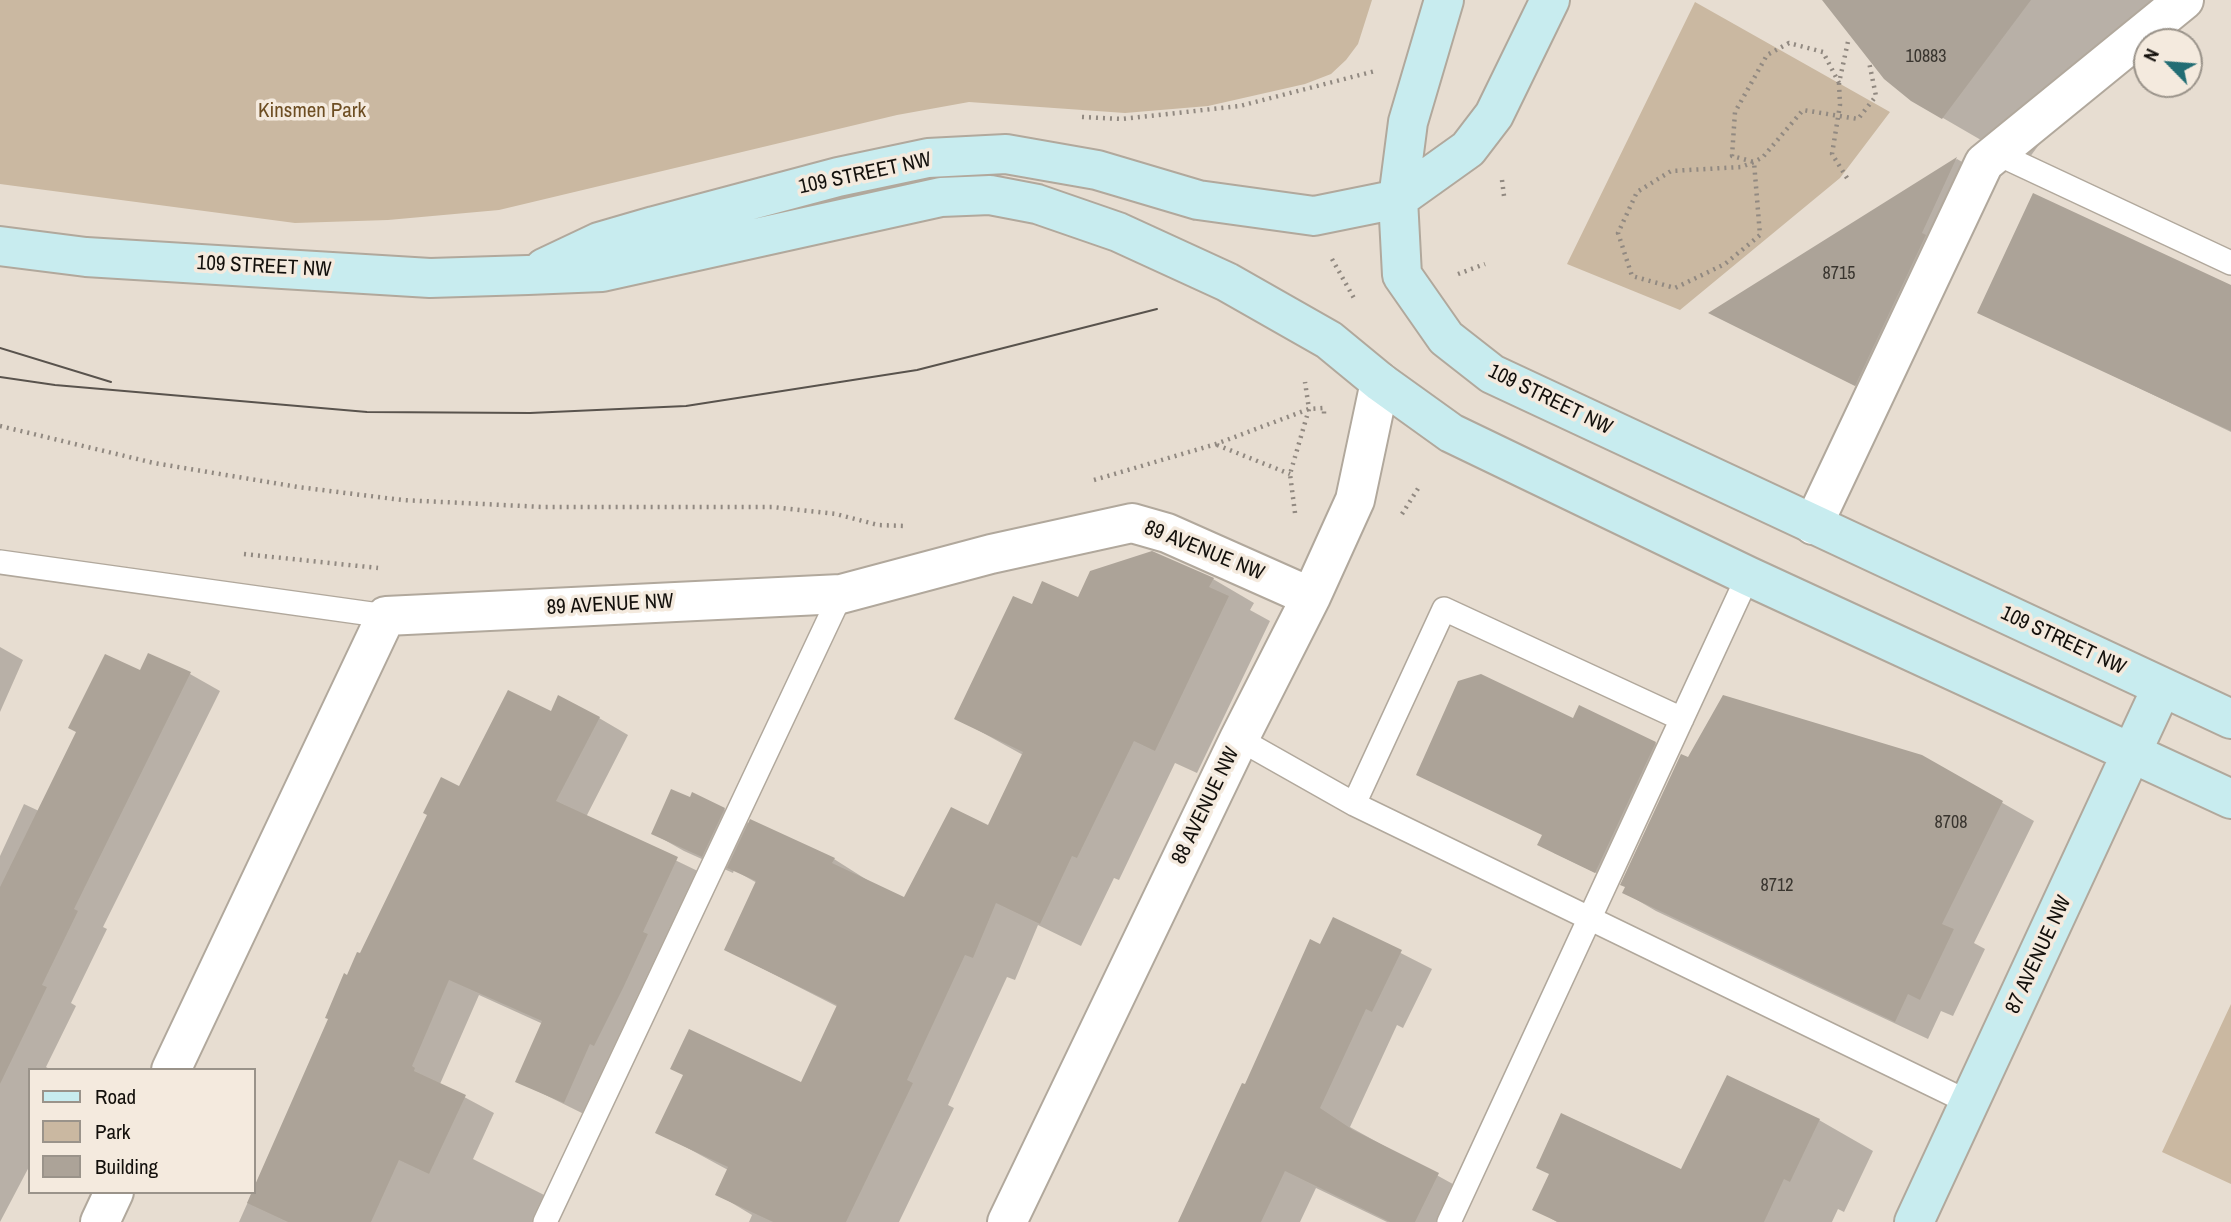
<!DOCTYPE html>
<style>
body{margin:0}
#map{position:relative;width:2231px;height:1222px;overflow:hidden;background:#e7ddd1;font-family:"Archivo Narrow",sans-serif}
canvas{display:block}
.legend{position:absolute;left:28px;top:1068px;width:228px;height:126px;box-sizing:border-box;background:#f4eade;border:2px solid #9a938a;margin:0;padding:9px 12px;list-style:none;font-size:21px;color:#13100c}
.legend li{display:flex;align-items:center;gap:14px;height:35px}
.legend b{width:35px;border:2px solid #9a938a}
.north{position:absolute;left:2133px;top:28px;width:70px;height:70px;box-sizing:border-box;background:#f4eade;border:2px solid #9a938a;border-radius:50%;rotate:295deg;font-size:19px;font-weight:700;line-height:28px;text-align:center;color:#13100c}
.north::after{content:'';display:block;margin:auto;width:24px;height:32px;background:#226d74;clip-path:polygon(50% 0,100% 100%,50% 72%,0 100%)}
</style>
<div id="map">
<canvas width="2231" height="1222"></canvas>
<ul class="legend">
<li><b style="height:9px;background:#c8ecef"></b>Road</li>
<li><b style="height:19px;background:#cab8a1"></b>Park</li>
<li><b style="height:19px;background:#aca398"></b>Building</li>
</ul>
<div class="north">N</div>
</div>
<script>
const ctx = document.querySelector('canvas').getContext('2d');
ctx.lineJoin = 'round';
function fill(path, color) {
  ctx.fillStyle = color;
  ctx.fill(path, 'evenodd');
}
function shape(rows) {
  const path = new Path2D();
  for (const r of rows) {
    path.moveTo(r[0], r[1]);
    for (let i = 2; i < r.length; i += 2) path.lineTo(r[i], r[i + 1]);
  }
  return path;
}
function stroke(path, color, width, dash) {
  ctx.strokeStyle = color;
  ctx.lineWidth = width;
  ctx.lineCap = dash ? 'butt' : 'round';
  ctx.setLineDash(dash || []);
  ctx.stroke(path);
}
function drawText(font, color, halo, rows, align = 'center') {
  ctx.font = font + ' "Archivo Narrow",sans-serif';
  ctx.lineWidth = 7;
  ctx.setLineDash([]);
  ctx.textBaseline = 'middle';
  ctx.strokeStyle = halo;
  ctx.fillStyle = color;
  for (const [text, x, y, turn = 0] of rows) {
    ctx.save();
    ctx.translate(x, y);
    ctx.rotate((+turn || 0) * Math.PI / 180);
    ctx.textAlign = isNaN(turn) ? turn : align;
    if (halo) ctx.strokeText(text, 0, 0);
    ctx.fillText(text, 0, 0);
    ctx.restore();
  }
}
const green = shape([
 [0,0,1372,0,1358,44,1346,60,1331,74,1305,84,1208,106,1125,113,969,102,897,115,499,210,388,220,295,223,0,184],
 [1695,2,1890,112,1840,178,1680,310,1567,264],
 [2231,1004,2231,1184,2162,1152]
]);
const shadow = shape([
 [1830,0,2173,0,2097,66,2024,165,1912,100],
 [1957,159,1971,167,1870,393,1711,313],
 [2231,287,2231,432,1980,312],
 [1213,579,1254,603,1250,610,1270,621,1197,773,1175,763,1119,880,1114,878,1081,946,1038,925,1015,980,1007,977,948,1105,954,1108,899,1222,749,1222,752,1215,717,1194,728,1170,658,1132,802,1084,838,1007,726,950,757,883,734,870,733,873,684,851,654,834,724,809,750,824,751,821,834,859,875,885,905,899,989,827,1023,755,956,718,1033,607],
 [0,647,23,660,0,712],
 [140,673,190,674,220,691,103,927,107,929,71,1003,76,1006,46,1067,51,1070,30,1070,30,1165,0,1222,0,856,24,804,39,811],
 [551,713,599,718,628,735,586,817,706,875,594,1119,517,1081,543,1024,479,995,440,1084,494,1113,473,1159,554,1200,544,1222,239,1222,348,977,459,788],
 [1574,721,1655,743,1670,752,1611,880,1554,853,1544,835],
 [1922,757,2034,821,1974,943,1985,949,1953,1016,1941,1011,1928,1039,1656,911,1625,893,1689,759],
 [1334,919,1432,969,1403,1028,1397,1025,1350,1127,1469,1193,1454,1222,1387,1222,1316,1188,1300,1222,1180,1222,1246,1087],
 [1819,1120,1873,1151,1844,1212,1838,1209,1832,1222,1557,1222,1535,1209,1682,1172]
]);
const building = shape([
 [1822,0,2031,0,1942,119,1911,101,1884,79],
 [1957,157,1922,233,1926,235,1855,386,1708,313],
 [2033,193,2231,285,2231,431,1977,313],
 [1152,551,1214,578,1209,587,1229,596,1155,751,1134,741,1077,858,1072,856,1040,924,996,903,973,958,965,955,907,1080,913,1083,846,1222,773,1222,715,1195,728,1167,655,1133,683,1075,670,1069,689,1029,801,1082,837,1005,724,950,756,881,727,868,750,819,835,858,832,863,904,897,951,807,988,825,1023,752,954,719,1013,596,1032,604,1042,581,1078,597,1090,571],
 [148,653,191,672,74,909,78,911,42,985,47,987,0,1084,0,887,76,732,68,728,105,654,140,670],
 [1481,674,1573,718,1579,705,1656,742,1595,873,1537,845,1542,835,1416,775,1458,681],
 [508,690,551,711,558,695,600,717,556,801,678,857,643,932,648,934,624,986,594,1046,590,1044,564,1103,515,1082,542,1021,449,980,412,1066,415,1068,414,1071,466,1095,429,1174,399,1160,371,1222,288,1222,247,1203,328,1019,325,1018,344,973,347,975,357,952,360,953,427,815,423,813,441,777,459,786],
 [1723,695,1922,755,2003,801,1942,924,1954,929,1920,1000,1908,994,1895,1022,1622,893,1625,887,1620,885,1681,754,1688,757],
 [671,789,690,797,692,792,725,808,702,857,651,834],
 [1333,917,1402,950,1372,1012,1366,1009,1320,1108,1353,1130,1439,1173,1415,1222,1390,1222,1285,1171,1261,1222,1178,1222,1242,1083,1245,1084,1310,939,1320,944],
 [1727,1075,1820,1119,1790,1182,1784,1179,1764,1222,1558,1222,1532,1210,1549,1174,1536,1168,1561,1113,1681,1169]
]);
const path = shape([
 [1839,83,1823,52,1789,43,1767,55,1735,112,1732,156,1754,162,1760,235,1725,264,1675,288,1632,276,1618,233,1637,192,1671,171,1741,167,1754,162,1763,157,1803,110,1858,119,1876,96,1869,62],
 [1082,117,1122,119,1240,106,1375,71],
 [1847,178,1832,154,1840,105,1839,83,1849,37],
 [1502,180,1504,196],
 [1332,259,1355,300],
 [1458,274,1485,264],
 [0,426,154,463,298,487,402,500,543,507,773,507,836,514,878,525,906,526],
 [1217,445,1290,474],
 [1094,480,1216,444,1309,409,1324,408,1324,414],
 [1295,513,1290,474,1309,409,1305,382],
 [1402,514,1419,487],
 [244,554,378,568]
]);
const service = shape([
 [1996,153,2231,263],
 [0,562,386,616],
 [1239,739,1354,804,1970,1103],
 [1354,804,1444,609,1682,719],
 [545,1222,841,594],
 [1449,1222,1748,576]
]);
const minor = shape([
 [1813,525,1984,163,2184,0],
 [171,1070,386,616,841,594,991,554,1132,523,1167,533,1311,597],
 [100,1222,114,1192],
 [1007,1222,1239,739,1311,597,1355,500,1380,382]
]);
const secondary = shape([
 [1444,0,1408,122,1398,199,1402,275,1446,338,1492,374,2231,719],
 [0,246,86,257,430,278,528,275,602,272,941,197,990,195,1037,204,1118,232,1227,282,1329,340,1380,382,1451,433,1748,576,2231,799],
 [544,268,599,242,654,226,838,177,928,158,1006,154,1097,170,1198,200,1314,216,1398,199,1468,149,1494,115,1550,0],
 [1914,1222,2162,687]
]);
const tram = shape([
 [0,348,111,382],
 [0,377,55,385,367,412,530,413,686,406,917,370,1157,309]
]);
const numberNames = [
 ["10883",1926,57],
 ["8715",1839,274],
 ["8708",1951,823],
 ["8712",1777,886]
];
const parkNames = [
 ["Kinsmen Park",312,111]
];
const streetNames = [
 ["109 STREET NW",865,174,-12],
 ["109 STREET NW",264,267,3],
 ["109 STREET NW",1550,400,26],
 ["89 AVENUE NW",1204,551,22],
 ["89 AVENUE NW",610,605,-3],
 ["109 STREET NW",2063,641,25],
 ["88 AVENUE NW",1206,806,-64],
 ["87 AVENUE NW",2039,955,-65]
];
fill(green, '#cab8a1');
fill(shadow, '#0003');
fill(building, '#aca398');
stroke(service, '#b1a89c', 26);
stroke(minor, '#b1a89c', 42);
stroke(secondary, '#b1a89c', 42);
stroke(path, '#918981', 4.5, [2, 5]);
stroke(service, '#fff', 23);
stroke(minor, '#fff', 38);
stroke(secondary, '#c8ecef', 38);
stroke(tram, '#59534d', 2);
drawText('18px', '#39352f', null, numberNames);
drawText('21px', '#6d4e23', '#f4eade', parkNames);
drawText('21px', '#13100c', '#f4eade', streetNames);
</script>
